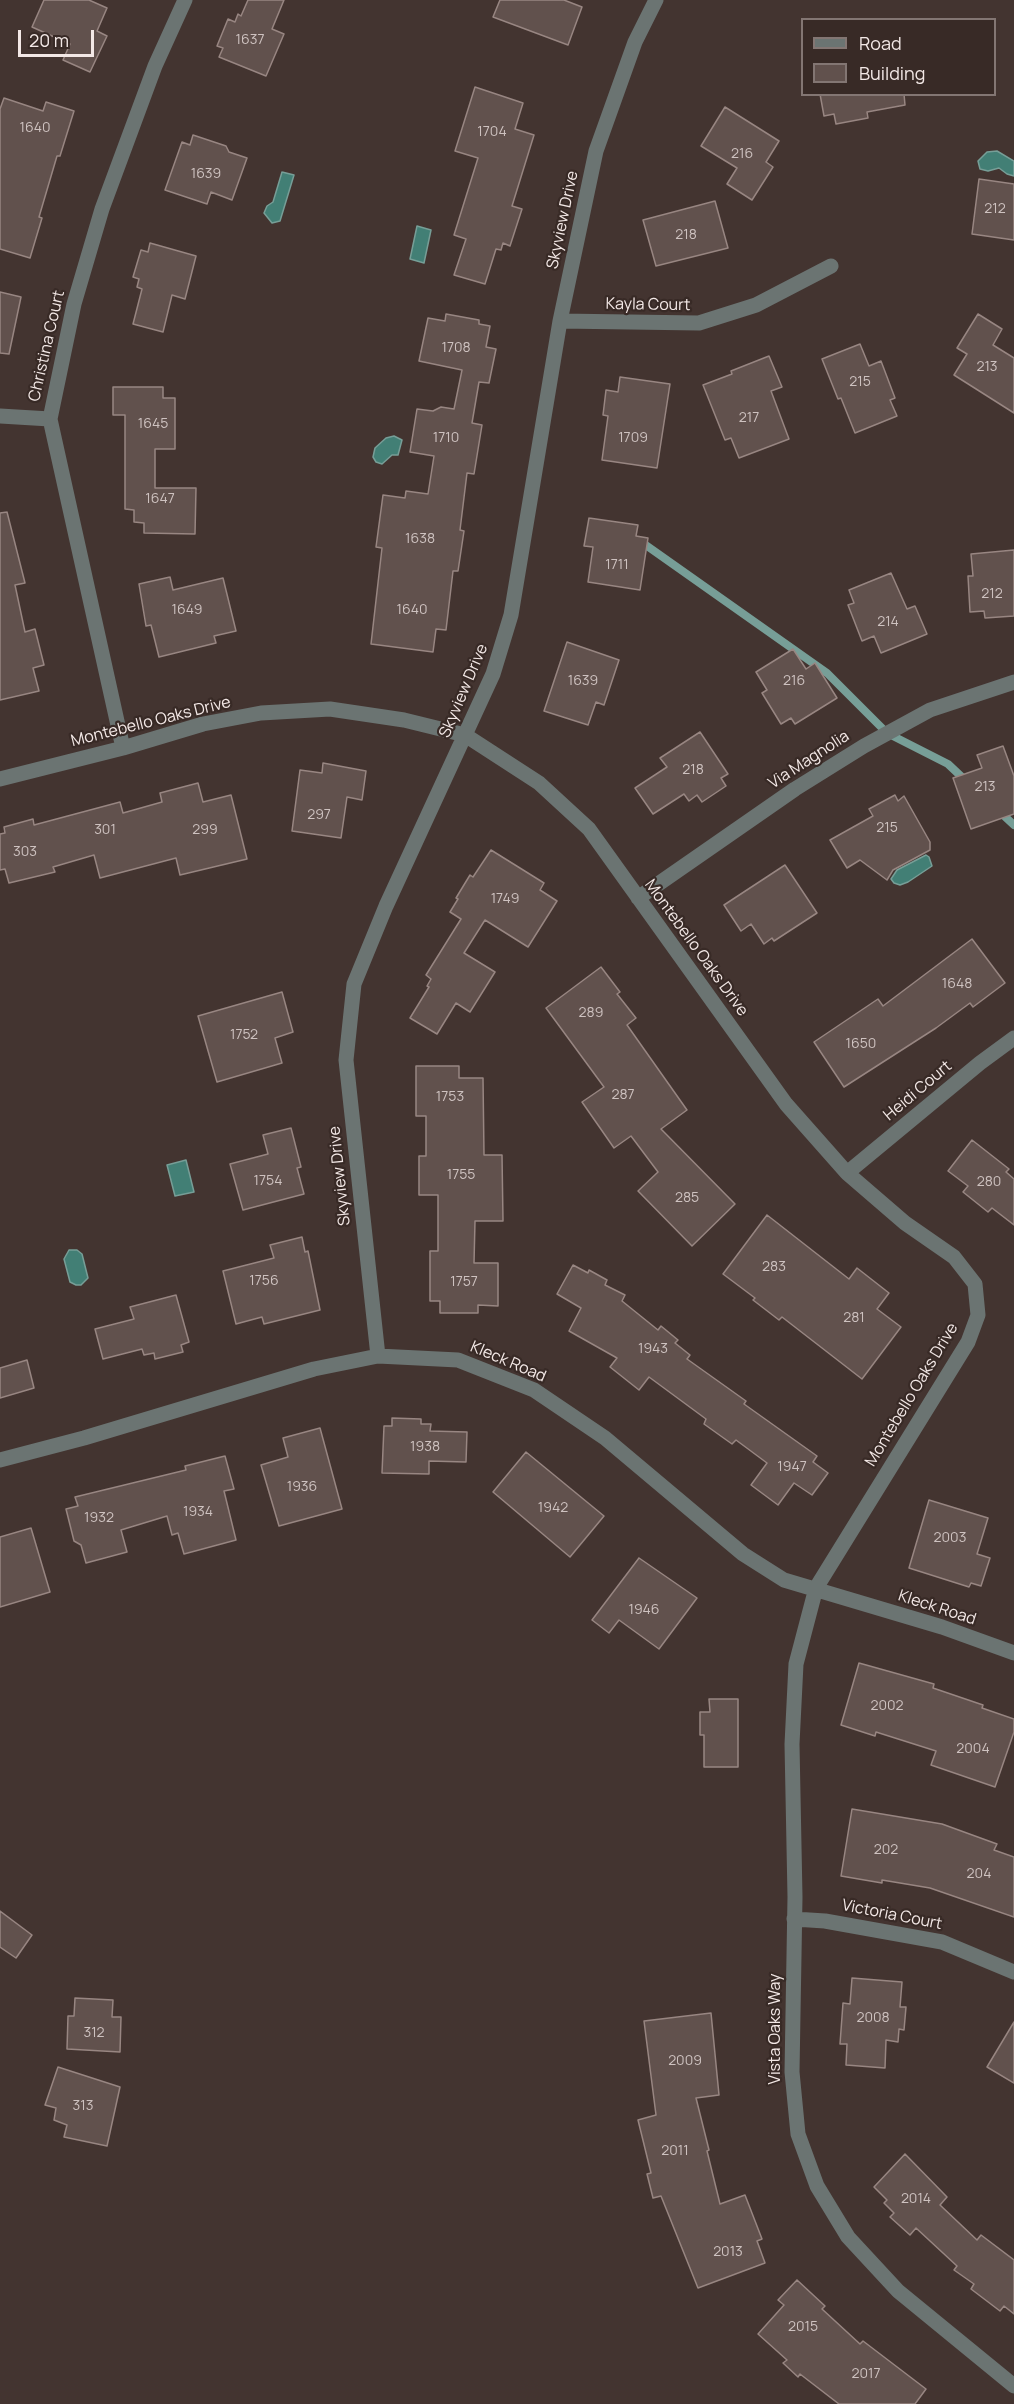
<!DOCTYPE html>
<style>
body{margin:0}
#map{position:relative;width:1014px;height:2404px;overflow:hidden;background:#433430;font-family:Manrope,sans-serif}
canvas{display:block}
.legend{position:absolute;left:801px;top:18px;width:195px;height:78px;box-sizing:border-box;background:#382a26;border:2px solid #837673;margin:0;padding:8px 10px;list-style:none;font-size:18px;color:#f3e8e6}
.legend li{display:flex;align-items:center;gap:12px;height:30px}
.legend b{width:30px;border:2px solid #837673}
.scale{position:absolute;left:18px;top:30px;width:76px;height:27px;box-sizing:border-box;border:3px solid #f3e8e6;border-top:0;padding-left:8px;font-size:18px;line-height:21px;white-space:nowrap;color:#f3e8e6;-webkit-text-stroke:4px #382a26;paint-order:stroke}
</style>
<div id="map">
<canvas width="1014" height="2404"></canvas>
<ul class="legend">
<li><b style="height:8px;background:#6b7472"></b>Road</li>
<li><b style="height:16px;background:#61514d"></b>Building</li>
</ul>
<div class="scale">20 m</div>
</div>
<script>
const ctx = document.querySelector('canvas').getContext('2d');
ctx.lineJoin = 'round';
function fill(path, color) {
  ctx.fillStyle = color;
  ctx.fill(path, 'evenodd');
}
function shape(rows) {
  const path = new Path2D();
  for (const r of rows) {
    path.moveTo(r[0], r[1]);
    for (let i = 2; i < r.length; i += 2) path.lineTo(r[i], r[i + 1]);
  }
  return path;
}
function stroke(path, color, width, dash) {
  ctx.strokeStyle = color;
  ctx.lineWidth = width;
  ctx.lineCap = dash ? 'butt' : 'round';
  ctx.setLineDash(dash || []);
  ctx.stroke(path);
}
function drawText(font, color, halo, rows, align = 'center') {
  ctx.font = font + ' Manrope,sans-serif';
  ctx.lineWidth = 4.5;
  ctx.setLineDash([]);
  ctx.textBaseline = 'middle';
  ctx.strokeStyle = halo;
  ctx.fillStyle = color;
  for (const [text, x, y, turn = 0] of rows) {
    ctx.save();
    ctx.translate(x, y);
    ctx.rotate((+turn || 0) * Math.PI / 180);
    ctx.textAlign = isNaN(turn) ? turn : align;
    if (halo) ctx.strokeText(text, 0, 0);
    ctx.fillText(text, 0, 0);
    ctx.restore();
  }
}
const water = shape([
 [997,151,1014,161,1014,176,1007,174,999,168,988,171,980,169,978,161,987,152,997,151],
 [282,172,294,175,280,221,272,223,264,213,267,206,273,202,282,172],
 [417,226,431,230,424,263,410,259,417,226],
 [394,436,402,440,398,455,392,455,382,464,376,462,373,457,375,448,386,438,394,436],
 [926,855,929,857,932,866,908,882,900,885,894,883,891,879,897,870,926,855],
 [186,1160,194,1192,175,1196,167,1165,186,1160],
 [69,1250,77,1250,82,1254,88,1278,81,1285,76,1285,70,1282,64,1259,69,1250]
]);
const stream = shape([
 [640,541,827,673,887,733,948,764,966,781],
 [999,811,1014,825]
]);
const building = shape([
 [44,0,89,0,107,8,97,31,107,36,90,72,63,60,70,44,32,27,44,0],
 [248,0,284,0,272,29,284,34,266,76,219,57,223,48,217,46,228,19,235,22,238,14,241,16,248,0],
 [500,0,564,0,582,7,568,45,493,17,500,0],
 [475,87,523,103,515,129,534,135,512,206,522,209,510,246,503,243,501,250,496,249,485,284,454,275,466,239,454,235,478,158,455,151,475,87],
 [820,94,904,94,905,105,867,112,868,118,836,124,834,114,824,116,820,94],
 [4,98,43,111,46,102,74,111,60,156,57,156,39,217,42,218,30,258,0,249,0,109,4,98],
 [725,107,779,141,766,162,773,167,752,200,727,184,737,168,701,146,725,107],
 [193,135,226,146,229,152,247,158,232,200,211,192,207,204,165,190,182,142,190,145,193,135],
 [979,179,1014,184,1014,240,972,234,979,179],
 [715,201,728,248,656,266,643,220,715,201],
 [150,243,196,256,185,299,172,295,163,332,133,324,142,289,137,287,139,279,133,277,141,250,148,252,150,243],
 [0,292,21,297,9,354,0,353,0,292],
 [446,314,479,320,479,324,490,326,486,347,496,349,489,383,479,382,472,423,482,425,474,474,467,473,460,530,464,531,458,571,453,571,446,630,436,629,433,652,371,644,382,548,376,547,383,495,405,498,406,491,428,494,434,456,410,452,417,409,433,411,441,407,454,409,462,370,419,361,428,318,445,321,446,314],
 [978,314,1002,329,993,345,1014,358,1014,413,954,375,967,354,957,348,978,314],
 [860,344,869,366,881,361,895,398,890,400,897,416,855,433,841,398,838,399,822,359,860,344],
 [769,356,782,387,771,391,789,439,739,458,731,438,725,440,703,385,732,374,731,371,769,356],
 [620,377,670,384,657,468,602,460,608,416,603,415,606,390,618,392,620,377],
 [113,387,163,387,163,398,175,398,175,449,155,449,155,488,196,488,195,534,144,533,144,523,134,522,134,510,125,509,125,415,113,415,113,387],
 [7,512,25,583,15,585,25,632,35,629,44,665,33,668,39,691,0,700,0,513,7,512],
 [589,518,638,525,636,536,648,538,640,590,588,582,593,547,584,546,589,518],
 [1014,550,1014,616,985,618,984,611,970,612,968,576,973,576,971,554,1014,550],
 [891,573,907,609,915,606,927,634,881,653,874,636,862,641,848,605,854,603,849,590,891,573],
 [170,577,173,590,223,578,236,631,214,636,216,643,159,657,151,625,146,626,139,584,170,577],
 [567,642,619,660,604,705,596,702,588,725,544,711,567,642],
 [793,649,806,669,815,663,837,698,795,724,791,718,781,724,762,693,767,690,756,672,793,649],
 [700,732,728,774,721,778,726,786,702,802,697,795,689,801,684,794,653,814,635,788,667,767,660,758,700,732],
 [1003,746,1014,776,1014,814,971,829,953,778,982,768,977,755,1003,746],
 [323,763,366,771,362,800,347,797,341,838,292,831,300,770,322,773,323,763],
 [198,783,203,802,231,795,247,859,180,875,176,858,100,878,94,855,53,867,55,872,9,883,5,869,0,870,0,834,5,833,4,827,33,819,34,825,120,802,123,813,162,802,160,793,198,783],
 [895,795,898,801,904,796,930,842,930,850,893,870,887,880,860,860,847,868,830,840,873,816,869,809,895,795],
 [491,850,544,883,540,890,557,901,528,947,485,920,464,953,495,972,470,1012,456,1003,437,1034,410,1018,429,987,427,986,431,979,426,975,461,919,450,912,458,899,456,898,470,875,473,877,491,850],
 [785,865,817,913,774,941,772,938,764,944,751,924,741,931,724,905,785,865],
 [972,939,1005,983,973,1007,970,1003,936,1028,844,1087,814,1042,878,999,883,1006,972,939],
 [601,967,620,992,617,994,636,1018,627,1025,687,1110,661,1129,735,1204,692,1246,638,1191,658,1172,631,1136,614,1148,582,1102,604,1087,546,1008,601,967],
 [282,992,293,1032,275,1038,282,1063,217,1082,198,1016,282,992],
 [416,1066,459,1066,459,1078,483,1078,484,1155,502,1155,503,1221,475,1221,474,1263,498,1263,498,1306,478,1305,478,1313,440,1313,440,1301,430,1301,430,1251,438,1251,438,1195,419,1195,419,1156,426,1156,426,1116,416,1116,416,1066],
 [291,1128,301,1167,297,1168,304,1194,243,1210,230,1164,268,1154,263,1135,291,1128],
 [972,1140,1009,1169,1006,1172,1014,1179,1014,1225,992,1208,988,1212,963,1192,968,1186,948,1171,972,1140],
 [767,1215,849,1279,857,1268,889,1293,877,1309,901,1327,862,1379,782,1317,779,1320,753,1300,755,1298,723,1274,767,1215],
 [302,1237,305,1252,308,1251,320,1310,264,1324,262,1317,236,1324,223,1271,274,1258,270,1245,302,1237],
 [573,1265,588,1273,589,1270,607,1280,605,1285,625,1295,622,1301,658,1330,661,1326,678,1340,675,1343,690,1355,687,1359,746,1401,744,1404,817,1456,813,1462,828,1473,812,1495,794,1483,778,1505,751,1485,767,1463,736,1440,732,1444,704,1424,706,1419,649,1377,639,1390,610,1367,617,1358,569,1331,581,1308,557,1294,573,1265],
 [176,1295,189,1342,181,1345,183,1352,155,1359,154,1353,144,1355,142,1349,103,1359,95,1329,134,1319,130,1307,176,1295],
 [27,1360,34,1388,0,1398,0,1368,27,1360],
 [392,1418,421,1419,421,1424,431,1424,430,1431,467,1432,466,1462,429,1461,429,1474,382,1473,384,1426,392,1426,392,1418],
 [320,1428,342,1509,279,1526,261,1465,288,1457,283,1438,320,1428],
 [526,1452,604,1516,570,1557,493,1492,526,1452],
 [225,1456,234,1489,224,1491,236,1540,184,1554,178,1533,172,1535,167,1516,121,1530,127,1552,86,1563,81,1545,74,1541,66,1509,78,1506,75,1497,186,1470,185,1466,225,1456],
 [929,1500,988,1518,977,1554,990,1558,981,1586,971,1583,969,1587,909,1568,929,1500],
 [31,1528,50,1592,0,1607,0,1537,31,1528],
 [639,1558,697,1598,659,1649,619,1620,609,1633,592,1620,639,1558],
 [859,1663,934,1684,933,1688,983,1705,982,1708,1014,1719,1014,1732,995,1787,931,1765,936,1751,876,1732,875,1736,841,1725,859,1663],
 [709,1699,738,1699,738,1767,704,1767,704,1735,700,1735,700,1712,710,1712,709,1699],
 [852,1809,942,1824,997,1844,994,1850,1014,1857,1014,1917,930,1888,882,1880,882,1883,841,1876,852,1809],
 [0,1911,32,1935,16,1958,0,1947,0,1911],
 [852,1978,902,1982,900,2007,906,2007,904,2030,899,2029,898,2042,886,2040,885,2068,846,2065,847,2044,840,2044,843,2003,850,2004,852,1978],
 [75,1998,113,2000,112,2017,121,2017,120,2052,67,2049,68,2016,74,2016,75,1998],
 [711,2013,719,2095,696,2098,709,2150,707,2151,720,2204,745,2195,762,2239,757,2241,765,2263,698,2288,661,2196,653,2198,647,2174,651,2173,638,2120,656,2115,644,2021,711,2013],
 [1014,2022,1014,2083,987,2067,1014,2022],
 [58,2067,120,2087,107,2146,64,2137,67,2125,54,2120,56,2108,45,2105,58,2067],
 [905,2154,947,2197,940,2205,977,2240,981,2235,1014,2260,1014,2314,1004,2306,1000,2311,971,2289,974,2284,954,2270,957,2266,916,2228,910,2235,890,2217,894,2213,884,2203,887,2200,874,2187,905,2154],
 [797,2280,825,2306,822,2309,860,2344,863,2341,926,2389,915,2404,839,2404,800,2374,798,2377,783,2363,787,2360,758,2334,784,2305,778,2300,797,2280]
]);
const minor = shape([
 [560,321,699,323,756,305,831,266],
 [0,416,50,419],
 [123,748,50,419,74,304,102,209,155,66,185,0],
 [0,779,123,748,203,724,261,713,330,709,404,720,465,735,539,783,589,829,786,1104,847,1173,905,1223,954,1257,975,1284,978,1315,968,1342,816,1588,796,1664,792,1744,795,1897,792,2072,798,2134,817,2186,848,2237,898,2291,1014,2386],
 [638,898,795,789,864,746,930,710,1014,682],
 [847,1173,980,1063,1014,1038],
 [378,1356,346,1060,354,984,386,906,493,674,511,615,560,321,596,151,635,42,656,0],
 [0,1460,84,1438,314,1369,378,1356,458,1360,534,1390,605,1438,743,1554,784,1580,942,1627,1014,1653],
 [794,1919,825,1921,942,1942,1014,1972]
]);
const numberNames = [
 ["1637",250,40],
 ["1640",35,128],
 ["1704",492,132],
 ["216",742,154],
 ["1639",206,174],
 ["212",995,209],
 ["218",686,235],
 ["1708",456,348],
 ["213",987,367],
 ["215",860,382],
 ["217",749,418],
 ["1645",153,424],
 ["1710",446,438],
 ["1709",633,438],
 ["1647",160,499],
 ["1638",420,539],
 ["1711",617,565],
 ["212",992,594],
 ["1649",187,610],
 ["1640",412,610],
 ["214",888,622],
 ["1639",583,681],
 ["216",794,681],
 ["218",693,770],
 ["213",985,787],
 ["297",319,815],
 ["215",887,828],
 ["301",105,830],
 ["299",205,830],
 ["303",25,852],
 ["1749",505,899],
 ["1648",957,984],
 ["289",591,1013],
 ["1752",244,1035],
 ["1650",861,1044],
 ["287",623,1095],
 ["1753",450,1097],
 ["1755",461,1175],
 ["1754",268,1181],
 ["280",989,1182],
 ["285",687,1198],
 ["283",774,1267],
 ["1756",264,1281],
 ["1757",464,1282],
 ["281",854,1318],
 ["1943",653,1349],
 ["1938",425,1447],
 ["1947",792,1467],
 ["1936",302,1487],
 ["1942",553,1508],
 ["1934",198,1512],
 ["1932",99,1518],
 ["2003",950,1538],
 ["1946",644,1610],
 ["2002",887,1706],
 ["2004",973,1749],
 ["202",886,1850],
 ["204",979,1874],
 ["2008",873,2018],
 ["312",94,2033],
 ["2009",685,2061],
 ["313",83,2106],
 ["2011",675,2151],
 ["2014",916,2199],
 ["2013",728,2252],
 ["2015",803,2327],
 ["2017",866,2374]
];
const streetNames = [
 ["Skyview Drive",563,220,-78],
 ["Kayla Court",648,305,1],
 ["Christina Court",47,346,-77],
 ["Skyview Drive",464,691,-67],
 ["Montebello Oaks Drive",151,722,-14],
 ["Via Magnolia",809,760,-33],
 ["Montebello Oaks Drive",696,948,54],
 ["Heidi Court",918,1091,-40],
 ["Skyview Drive",340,1176,-96],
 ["Kleck Road",508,1362,23],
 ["Montebello Oaks Drive",912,1395,-59],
 ["Kleck Road",937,1608,18],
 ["Victoria Court",892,1915,11],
 ["Vista Oaks Way",776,2029,-90]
];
fill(water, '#427f75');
stroke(water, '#779e97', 1.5);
stroke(stream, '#779e97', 8);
fill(building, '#61514d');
stroke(building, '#988682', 1.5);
stroke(minor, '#6b7472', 15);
drawText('14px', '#cec2c0', null, numberNames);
drawText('16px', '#f3e8e6', '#382a26', streetNames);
</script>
